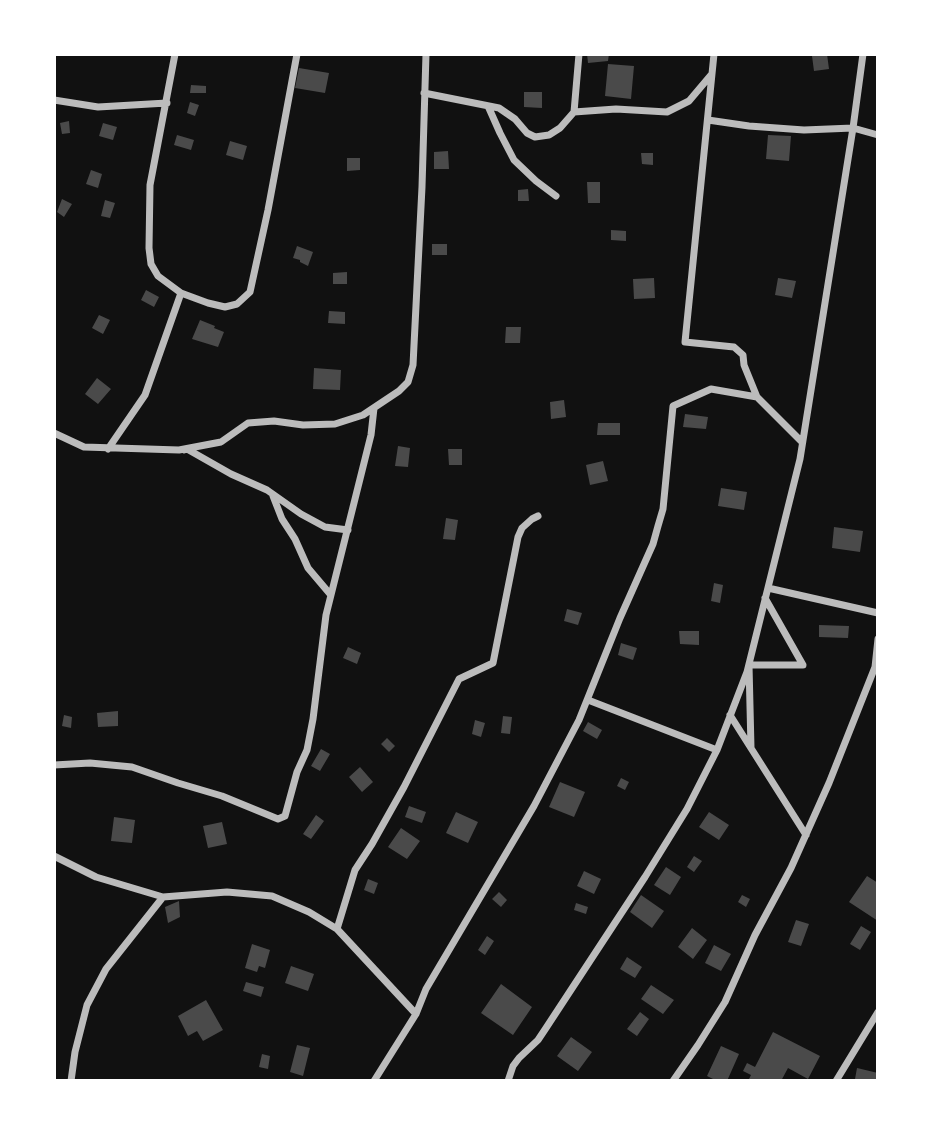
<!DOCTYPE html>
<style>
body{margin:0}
#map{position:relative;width:932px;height:1135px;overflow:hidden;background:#111;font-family:Raleway,sans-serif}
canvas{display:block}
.frame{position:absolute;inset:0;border:56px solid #fff;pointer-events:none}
</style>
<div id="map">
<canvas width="932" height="1135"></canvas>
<div class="frame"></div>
</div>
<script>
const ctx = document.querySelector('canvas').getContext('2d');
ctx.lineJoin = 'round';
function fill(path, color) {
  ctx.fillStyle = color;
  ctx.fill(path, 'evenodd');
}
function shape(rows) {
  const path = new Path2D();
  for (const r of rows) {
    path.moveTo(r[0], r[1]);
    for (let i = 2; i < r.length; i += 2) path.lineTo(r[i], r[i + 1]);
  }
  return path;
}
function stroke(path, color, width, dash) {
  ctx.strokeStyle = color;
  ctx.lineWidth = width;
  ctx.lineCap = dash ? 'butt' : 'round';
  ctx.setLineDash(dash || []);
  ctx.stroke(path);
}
const building = shape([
 [587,54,609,54,608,61,588,63],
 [824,54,827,54,829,69,814,71,812,56],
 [608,64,634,66,631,99,605,96],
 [299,68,329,73,325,93,295,88],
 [191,85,206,86,206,93,190,93],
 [524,92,542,92,542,108,524,107],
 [190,102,199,105,195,116,187,113],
 [69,121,70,133,62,134,60,123],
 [103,123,117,127,113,140,99,136],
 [177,135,194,140,191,150,174,145],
 [768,135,791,136,789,161,766,159],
 [230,141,247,146,243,160,226,155],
 [448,151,449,169,434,169,434,152],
 [641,153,653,153,653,165,642,164],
 [347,158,360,158,360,170,347,171],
 [91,170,102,174,98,188,86,184],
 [587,182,600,182,600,203,588,203],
 [528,189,529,201,518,201,518,190],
 [62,199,72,204,64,217,57,212],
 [105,200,115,203,110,218,101,216],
 [611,230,626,231,626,241,611,240],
 [432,244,447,244,447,255,432,255],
 [297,246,313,252,308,266,300,262,300,260,293,258],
 [347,272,347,284,333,284,333,273],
 [654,278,655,298,634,299,633,279],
 [778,278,796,281,792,298,775,295],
 [146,290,159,297,154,307,141,300],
 [329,311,345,312,345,324,328,323],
 [99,315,110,320,103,334,92,328],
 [200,320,215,326,214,328,224,332,218,347,192,339],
 [506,327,521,327,520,343,505,343],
 [314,368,341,370,340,390,313,389],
 [97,378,111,389,98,404,85,394],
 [564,400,566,417,551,419,550,402],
 [685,414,708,417,706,429,683,427],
 [598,423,620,423,620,435,597,435],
 [398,446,410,448,408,467,395,466],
 [448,449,462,449,462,465,449,465],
 [603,461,608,481,590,485,586,465],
 [721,488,747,492,744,510,718,506],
 [446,518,458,520,455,540,443,539],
 [834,527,863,531,860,552,832,548],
 [714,583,723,585,720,603,711,601],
 [567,609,582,613,578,625,564,621],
 [819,625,849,626,848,638,819,637],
 [679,631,699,631,699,645,680,644],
 [621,643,637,648,633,660,618,655],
 [348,647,361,653,357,664,343,658],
 [118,711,118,726,98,727,97,713],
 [64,715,72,717,71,728,62,726],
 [503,716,512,717,510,734,501,733],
 [475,720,485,723,481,737,472,734],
 [588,722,602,730,597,739,583,731],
 [387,738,395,746,389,752,381,744],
 [321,749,330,754,320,771,311,766],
 [360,767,373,782,362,792,349,777],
 [621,778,629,782,625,790,617,786],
 [560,782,585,792,574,817,549,807],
 [409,806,426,812,422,823,405,817],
 [456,812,478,822,468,843,446,833],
 [709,812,729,825,719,840,699,827],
 [316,815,324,821,311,839,303,834],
 [114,817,135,820,132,843,111,841],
 [222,822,227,844,208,848,203,826],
 [401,828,420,841,407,859,388,847],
 [694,856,702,861,694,872,687,867],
 [666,867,681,877,670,895,654,885],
 [584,871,601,879,594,894,577,886],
 [867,876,878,883,878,921,849,902],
 [368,879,378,883,374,894,364,890],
 [499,892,507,900,501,907,492,899],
 [641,895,664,911,652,928,630,912],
 [742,895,750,899,746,907,738,902],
 [179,901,180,917,168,923,165,907],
 [576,903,588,907,586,914,574,910],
 [796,920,809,924,801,946,788,942],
 [861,926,871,932,860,950,850,944],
 [692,928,707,940,693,959,678,947],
 [487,936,494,941,485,955,478,950],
 [252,944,270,950,265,968,259,966,257,972,245,968],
 [714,945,731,954,721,971,705,963],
 [627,957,642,967,635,978,620,969],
 [291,966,314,974,308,991,285,983],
 [246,982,264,987,261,997,243,991],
 [501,984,532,1007,513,1035,481,1013],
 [651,985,674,1000,663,1014,641,999],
 [206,1000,223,1030,203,1041,197,1031,188,1036,178,1016],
 [640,1012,649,1019,637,1036,627,1029],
 [773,1032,820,1056,808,1079,788,1068,781,1081,748,1081,751,1075,743,1071,747,1063,755,1067],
 [571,1037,592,1052,578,1071,557,1056],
 [297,1045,310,1048,303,1076,290,1072],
 [721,1046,739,1054,727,1081,717,1081,707,1076],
 [262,1054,270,1056,268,1069,259,1067],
 [857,1068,878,1073,877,1081,855,1079]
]);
const minor = shape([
 [714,54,685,342,734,347,743,355,744,365,757,397],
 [424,93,499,108,515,119,527,133,535,137,549,135,560,128,574,112,616,109,667,112,689,101,711,75],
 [54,100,98,107,167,103],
 [488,106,500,133,514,160,536,181,556,196],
 [574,112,579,54],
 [708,120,749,126,804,130,853,128,878,135],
 [181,293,208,303,225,307,237,304,250,292,268,210,297,54],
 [54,433,84,447,179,450,221,442,248,423,274,421,303,425,335,424,363,415,399,391,408,382,413,365,422,187,426,54],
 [108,449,145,395,181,293,158,276,151,264,149,248,150,185,175,54],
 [184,450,187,449,231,474,267,490,301,514,325,527,348,530],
 [273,496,282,519,295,539,308,568,330,594],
 [768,588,878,613],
 [588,700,717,750],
 [730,715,806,835],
 [751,748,749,665,803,665,765,598],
 [54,765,90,763,132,767,178,783,222,796,278,819,285,816,297,772,307,750,313,719,326,615,371,435,374,408],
 [54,856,96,877,163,897],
 [337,929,355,870,372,844,404,787,459,679,493,663,518,537,522,528,532,519,538,516],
 [71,1081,75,1052,87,1005,106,969,163,897,227,892,272,896,309,912,337,929,416,1014],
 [374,1081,416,1014,426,989,534,806,579,720,620,618,653,544,658,526,663,509,673,406,711,389,757,397,802,442],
 [508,1081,513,1066,519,1058,538,1040,546,1028,645,877,687,809,717,750,747,672,800,459,853,128,863,54],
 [673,1081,698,1045,725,1002,755,935,791,868,829,783,875,667,878,639],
 [836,1081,878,1012]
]);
fill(building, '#4a4a4a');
stroke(minor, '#bcbcbc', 7);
</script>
